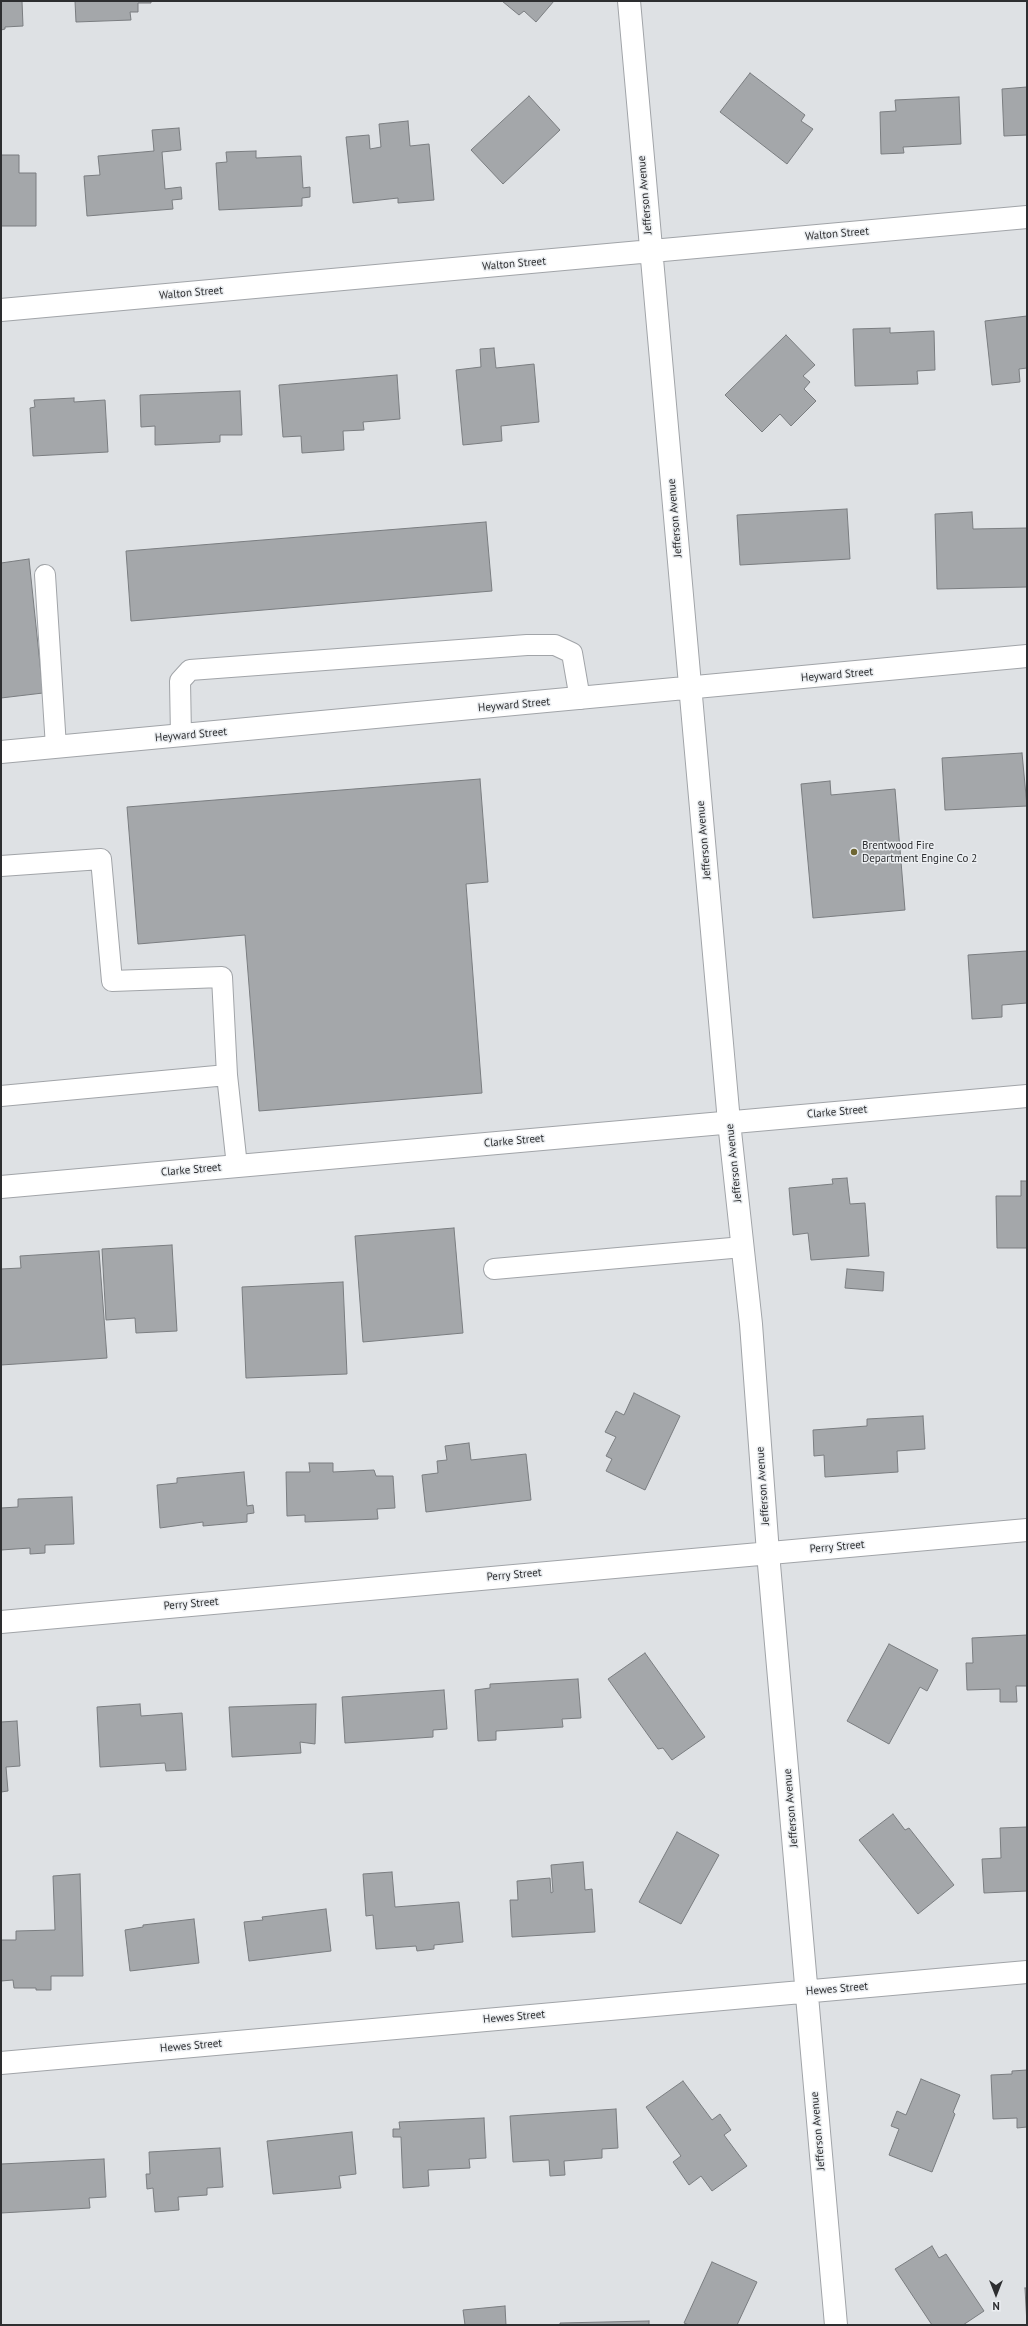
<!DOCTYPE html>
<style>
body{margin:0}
#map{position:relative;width:1028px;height:2326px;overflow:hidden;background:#dee1e4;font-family:"PT Sans",sans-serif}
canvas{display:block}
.frame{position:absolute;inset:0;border:2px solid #2d2e30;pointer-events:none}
.north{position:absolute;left:976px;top:2274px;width:40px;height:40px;-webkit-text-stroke:3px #ebeef1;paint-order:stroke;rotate:180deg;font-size:11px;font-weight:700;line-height:16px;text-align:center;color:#2d2e30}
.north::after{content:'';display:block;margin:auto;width:14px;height:18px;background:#2d2e30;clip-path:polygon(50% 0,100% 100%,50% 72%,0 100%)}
</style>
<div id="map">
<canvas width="1028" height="2326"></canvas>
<div class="frame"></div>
<div class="north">N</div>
</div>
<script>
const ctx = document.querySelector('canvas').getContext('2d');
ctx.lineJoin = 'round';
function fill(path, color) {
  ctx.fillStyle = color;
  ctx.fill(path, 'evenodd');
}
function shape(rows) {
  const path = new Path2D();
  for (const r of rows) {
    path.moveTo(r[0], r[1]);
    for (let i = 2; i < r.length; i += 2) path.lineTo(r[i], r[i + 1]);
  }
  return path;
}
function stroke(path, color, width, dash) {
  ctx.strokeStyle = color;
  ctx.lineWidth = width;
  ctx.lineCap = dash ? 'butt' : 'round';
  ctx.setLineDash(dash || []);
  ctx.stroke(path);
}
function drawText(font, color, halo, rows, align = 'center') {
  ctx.font = font + ' "PT Sans",sans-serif';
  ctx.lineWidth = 3;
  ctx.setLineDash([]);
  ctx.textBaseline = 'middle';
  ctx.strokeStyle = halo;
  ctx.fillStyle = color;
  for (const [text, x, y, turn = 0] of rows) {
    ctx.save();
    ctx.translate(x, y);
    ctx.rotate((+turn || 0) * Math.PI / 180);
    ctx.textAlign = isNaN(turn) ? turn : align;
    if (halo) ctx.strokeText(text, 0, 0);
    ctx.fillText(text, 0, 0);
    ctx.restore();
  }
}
const building = shape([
 [1,1,22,1,23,26,5,27,5,29,1,30,1,1],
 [75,1,151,1,151,3,138,3,138,12,130,12,131,20,76,22,75,1],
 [502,1,554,1,536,22,524,11,519,15,502,1],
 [750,73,805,115,801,121,813,129,787,164,720,112,750,73],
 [1027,87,1027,135,1004,136,1002,89,1027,87],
 [529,96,560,130,503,184,471,150,529,96],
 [959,97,961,144,903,147,904,153,881,154,880,112,896,111,895,100,959,97],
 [408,121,410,146,429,144,434,200,398,203,398,198,353,203,346,137,369,135,370,149,381,147,379,124,408,121],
 [179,128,181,150,162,152,165,189,181,187,182,199,172,200,173,209,87,216,84,176,100,175,98,156,154,151,152,130,179,128],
 [256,151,256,158,301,156,303,188,310,187,310,197,302,198,302,206,219,210,216,163,227,162,226,152,256,151],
 [1,155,19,155,19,173,36,173,36,226,1,226,1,155],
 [1027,316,1027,368,1019,369,1020,382,992,385,985,321,1027,316],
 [890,328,890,333,934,331,935,370,917,371,918,384,855,386,853,329,890,328],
 [786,335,815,365,803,376,810,382,804,389,816,401,791,426,780,414,762,432,725,395,786,335],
 [494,348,496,368,534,364,539,422,501,426,502,441,463,445,456,370,481,367,480,349,494,348],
 [397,375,400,419,363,422,364,430,343,431,344,450,302,453,301,436,283,437,279,385,397,375],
 [240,391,242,435,220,435,220,442,155,445,155,426,141,427,140,395,240,391],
 [74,398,74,402,105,400,108,452,33,456,30,408,35,407,34,400,74,398],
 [847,509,850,559,740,565,737,515,847,509],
 [972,512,973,529,1027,528,1027,587,937,589,935,514,972,512],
 [486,522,492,591,131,621,126,551,486,522],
 [29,559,43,693,1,698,1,563,29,559],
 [1022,753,1027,806,945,810,942,758,1022,753],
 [480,779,488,882,466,884,482,1093,259,1111,245,935,138,944,127,807,480,779],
 [830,781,831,795,895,789,905,910,813,918,801,784,830,781],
 [1027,951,1027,1003,1002,1005,1002,1017,972,1019,968,955,1027,951],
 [847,1178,850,1204,865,1203,869,1256,811,1260,808,1233,793,1235,789,1188,833,1184,832,1179,847,1178],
 [1021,1181,1027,1181,1027,1248,997,1248,996,1196,1021,1196,1021,1181],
 [454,1228,463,1333,363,1342,355,1236,454,1228],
 [172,1245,177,1331,136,1333,135,1318,106,1320,102,1249,172,1245],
 [99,1251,107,1358,1,1365,1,1269,21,1268,20,1256,99,1251],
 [847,1269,884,1272,883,1291,845,1288,847,1269],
 [343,1282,347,1374,246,1378,242,1287,343,1282],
 [634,1393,680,1416,645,1490,606,1471,612,1459,606,1456,616,1437,605,1432,616,1411,624,1415,634,1393],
 [923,1416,925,1449,897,1451,898,1472,825,1477,824,1455,814,1456,813,1430,867,1426,867,1419,923,1416],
 [469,1443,471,1460,526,1454,531,1500,426,1512,422,1475,438,1473,437,1461,447,1460,445,1446,469,1443],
 [309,1463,333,1463,333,1472,374,1470,376,1476,393,1476,395,1508,377,1509,378,1519,305,1522,305,1515,287,1516,286,1472,310,1472,309,1463],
 [244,1472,247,1506,253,1505,254,1513,247,1514,247,1522,203,1526,203,1522,160,1528,157,1485,177,1483,177,1478,244,1472],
 [72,1497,74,1544,45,1545,45,1553,30,1554,30,1548,1,1550,1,1508,18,1507,18,1499,72,1497],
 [1027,1635,1027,1686,1016,1686,1017,1702,1000,1702,1000,1689,967,1690,966,1663,973,1663,972,1638,1027,1635],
 [889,1644,938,1670,927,1691,920,1687,889,1744,847,1721,889,1644],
 [645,1653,705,1737,672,1760,663,1748,658,1749,608,1679,645,1653],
 [578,1679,581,1718,562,1719,563,1727,496,1731,496,1740,478,1741,475,1690,490,1688,490,1684,578,1679],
 [444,1690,447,1729,433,1730,433,1737,345,1743,342,1697,444,1690],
 [140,1704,141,1716,182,1713,186,1770,166,1771,165,1763,100,1767,97,1707,140,1704],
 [316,1704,315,1744,300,1742,301,1753,232,1757,229,1707,316,1704],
 [17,1721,20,1766,6,1767,8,1791,1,1792,1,1722,17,1721],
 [893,1814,905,1830,909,1828,954,1885,918,1914,859,1840,893,1814],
 [1027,1827,1027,1891,984,1893,982,1859,1001,1858,1000,1828,1027,1827],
 [677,1832,719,1855,681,1924,639,1902,677,1832],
 [583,1862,585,1890,592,1889,595,1932,512,1937,510,1900,518,1900,517,1881,550,1878,551,1893,553,1892,551,1865,583,1862],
 [392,1872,395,1907,459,1902,463,1942,434,1945,434,1949,417,1951,416,1946,376,1949,373,1915,366,1916,363,1874,392,1872],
 [80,1874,83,1976,51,1976,51,1990,36,1990,36,1988,14,1988,13,1980,1,1981,1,1940,16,1940,16,1931,55,1930,53,1876,80,1874],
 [326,1909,331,1951,249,1961,244,1922,263,1920,262,1917,326,1909],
 [194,1919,199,1963,130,1971,125,1930,143,1927,143,1925,194,1919],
 [1027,2070,1027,2127,1017,2128,1017,2118,993,2119,991,2075,1012,2074,1012,2071,1027,2070],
 [921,2079,960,2095,953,2112,955,2114,932,2172,889,2155,899,2129,891,2126,897,2111,906,2115,921,2079],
 [683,2081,712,2120,720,2114,731,2130,724,2135,747,2166,712,2191,701,2176,689,2185,673,2162,681,2156,646,2107,683,2081],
 [616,2109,618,2148,602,2149,602,2158,564,2161,565,2175,550,2176,549,2160,513,2162,510,2116,616,2109],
 [484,2118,486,2158,469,2159,470,2168,428,2170,429,2186,403,2188,401,2137,393,2137,393,2129,400,2129,399,2122,484,2118],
 [352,2132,356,2174,339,2176,341,2188,273,2194,267,2141,352,2132],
 [220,2148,223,2187,207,2188,207,2195,178,2197,179,2210,155,2212,153,2188,147,2189,146,2174,150,2174,149,2152,220,2148],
 [104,2159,106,2197,89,2198,90,2208,1,2213,1,2164,104,2159],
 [932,2246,939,2258,946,2254,984,2311,963,2325,932,2325,895,2269,932,2246],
 [712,2262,757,2282,737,2325,689,2325,684,2323,712,2262],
 [1025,2288,1027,2288,1027,2325,1025,2288],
 [505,2306,506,2325,465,2325,463,2310,505,2306],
 [649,2321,649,2325,560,2325,560,2323,649,2321]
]);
const service = shape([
 [45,575,56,747],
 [181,736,180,681,190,670,527,645,555,645,572,653,580,699],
 [1,866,101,859,112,981,222,977,227,1075],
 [1,1096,227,1075,237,1166],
 [494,1269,743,1247]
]);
const minor = shape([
 [629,1,729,1122,751,1324,768,1553,836,2325],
 [1,310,1027,217],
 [1,752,1027,656],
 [1,1187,1027,1096],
 [1,1622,1027,1530],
 [1,2063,1027,1972]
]);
const markers = [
 [854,852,4,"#6e6633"]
];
const streetNames = [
 ["Jefferson Avenue",645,195,-95],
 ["Walton Street",837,234,-5],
 ["Walton Street",514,264,-5],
 ["Walton Street",191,293,-5],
 ["Jefferson Avenue",675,518,-95],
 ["Heyward Street",837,675,-5],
 ["Heyward Street",514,705,-5],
 ["Heyward Street",191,735,-5],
 ["Jefferson Avenue",704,840,-95],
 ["Clarke Street",837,1112,-5],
 ["Clarke Street",514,1141,-5],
 ["Jefferson Avenue",734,1163,-96],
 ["Clarke Street",191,1170,-5],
 ["Jefferson Avenue",763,1486,-94],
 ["Perry Street",837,1547,-5],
 ["Perry Street",514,1575,-5],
 ["Perry Street",191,1604,-5],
 ["Jefferson Avenue",791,1808,-95],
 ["Hewes Street",837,1989,-5],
 ["Hewes Street",514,2017,-5],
 ["Hewes Street",191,2046,-5],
 ["Jefferson Avenue",818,2131,-95]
];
const poiNames = [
 ["Brentwood Fire",862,846],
 ["Department Engine Co 2",862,859]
];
fill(building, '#a4a7aa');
stroke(building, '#7a7d80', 1);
stroke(service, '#a1a4a8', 22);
stroke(minor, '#a1a4a8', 24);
stroke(service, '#fff', 20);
stroke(minor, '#fff', 22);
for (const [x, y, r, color] of markers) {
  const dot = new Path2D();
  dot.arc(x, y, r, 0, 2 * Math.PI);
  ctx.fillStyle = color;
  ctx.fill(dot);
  stroke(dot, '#ebeef1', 1.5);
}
drawText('11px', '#2d2e30', '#ebeef1', streetNames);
drawText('11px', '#2d2e30', '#ebeef1', poiNames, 'left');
</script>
